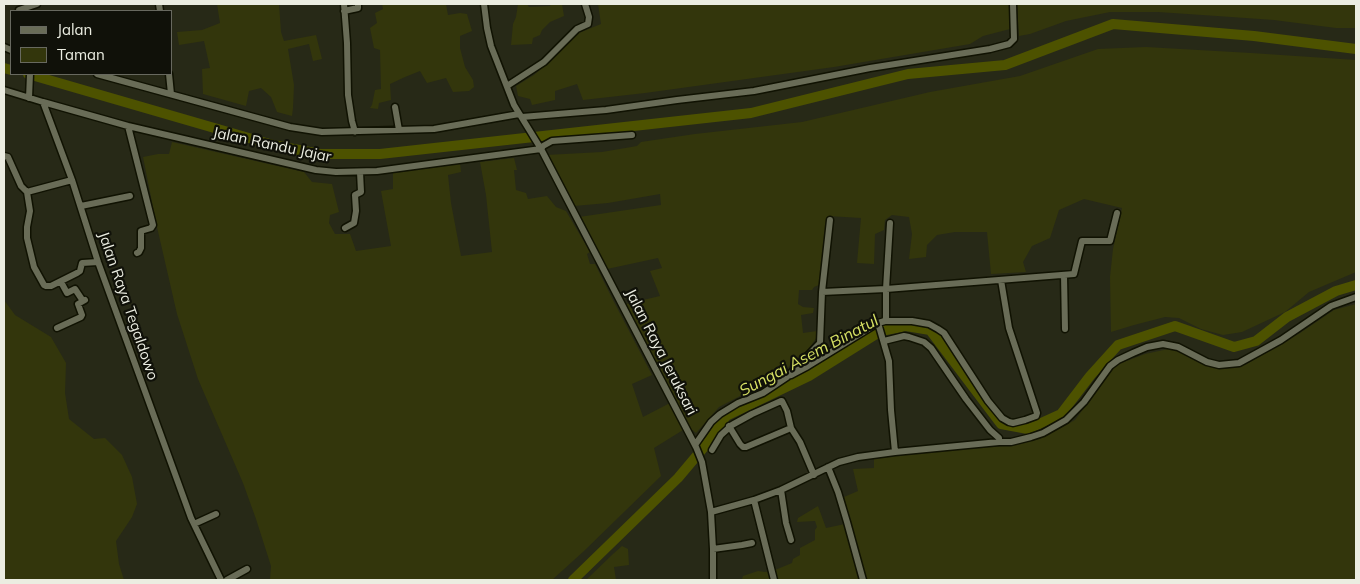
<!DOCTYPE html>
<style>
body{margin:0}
#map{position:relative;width:1360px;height:584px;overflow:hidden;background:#272917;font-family:Mulish,sans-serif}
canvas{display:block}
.frame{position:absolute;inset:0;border:5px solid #ebede1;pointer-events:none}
.legend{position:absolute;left:10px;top:10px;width:162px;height:65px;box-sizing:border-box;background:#101109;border:1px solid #68695f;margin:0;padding:6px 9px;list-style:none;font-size:15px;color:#ebede1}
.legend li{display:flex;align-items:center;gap:10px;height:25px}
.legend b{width:25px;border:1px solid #68695f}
</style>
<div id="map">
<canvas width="1360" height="584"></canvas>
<div class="frame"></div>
<ul class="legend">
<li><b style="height:6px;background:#696c57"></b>Jalan</li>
<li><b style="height:14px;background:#33360c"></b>Taman</li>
</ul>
</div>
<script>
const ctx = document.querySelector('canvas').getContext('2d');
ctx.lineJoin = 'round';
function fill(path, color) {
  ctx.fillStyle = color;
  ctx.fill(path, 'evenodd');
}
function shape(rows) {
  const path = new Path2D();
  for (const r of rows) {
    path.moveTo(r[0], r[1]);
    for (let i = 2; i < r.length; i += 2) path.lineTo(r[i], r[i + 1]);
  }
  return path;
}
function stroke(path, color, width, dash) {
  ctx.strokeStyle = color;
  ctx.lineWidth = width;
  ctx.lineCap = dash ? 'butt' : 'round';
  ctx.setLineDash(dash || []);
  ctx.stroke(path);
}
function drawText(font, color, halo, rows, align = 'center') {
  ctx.font = font + ' Mulish,sans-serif';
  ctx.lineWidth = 4.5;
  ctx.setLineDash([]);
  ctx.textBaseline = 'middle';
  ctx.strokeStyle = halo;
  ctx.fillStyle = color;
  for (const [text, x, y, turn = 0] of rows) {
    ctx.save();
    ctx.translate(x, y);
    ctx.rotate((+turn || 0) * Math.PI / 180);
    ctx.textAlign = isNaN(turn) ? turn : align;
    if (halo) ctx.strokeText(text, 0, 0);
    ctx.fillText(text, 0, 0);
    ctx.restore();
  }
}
const green = shape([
 [217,4,279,4,281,32,284,41,316,35,322,59,313,61,309,44,288,49,294,85,293,108,292,116,277,112,271,97,261,88,249,91,246,106,203,94,202,69,210,68,204,41,179,45,177,32,202,30,220,23],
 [382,4,446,4,448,15,460,13,467,14,472,31,460,36,460,48,465,67,473,80,474,87,469,91,453,92,446,78,427,83,420,71,405,77,390,84,391,100,379,103,378,109,370,108,372,105,375,90,381,89,380,50,374,48,370,28,377,23,375,13,383,9],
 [518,4,527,4,529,7,550,6,551,4,562,4,564,16,550,22,542,30,540,35,533,38,532,44,511,45,513,24,516,17],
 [598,4,1009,4,1010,29,983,36,970,44,834,67,645,93,583,100,577,84,555,91,555,100,532,105,530,99,518,96,516,86,534,75,554,57,574,35,601,24],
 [1017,4,1356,4,1356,28,1336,28,1274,20,1217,16,1158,12,1110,12,1066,21,1030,34,1019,36],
 [1146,47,1251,53,1356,60,1356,272,1309,292,1285,312,1242,332,1223,335,1201,329,1179,318,1165,317,1134,325,1111,332,1110,277,1113,249,1122,208,1084,199,1059,210,1050,238,1032,246,1023,262,1026,272,991,274,987,232,955,232,937,235,927,245,926,257,909,259,912,234,909,217,892,215,885,220,884,230,875,234,874,264,857,263,861,218,828,216,819,285,814,287,812,290,799,290,798,304,803,307,814,308,813,313,801,315,803,333,817,331,817,337,807,351,778,376,719,407,696,433,690,428,626,304,660,296,650,271,662,268,658,258,607,269,579,217,661,205,660,194,608,203,574,206,546,155,602,152,637,146,641,142,695,134,802,122,930,92,1020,76,1098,49],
 [172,142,304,172,312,182,332,184,339,212,330,215,329,223,335,234,350,234,356,251,391,246,381,191,393,189,393,173,460,163,461,172,448,175,451,203,461,256,492,252,486,195,480,162,514,158,517,170,514,170,516,190,526,193,528,199,547,196,556,207,566,211,590,252,587,254,590,264,595,264,614,302,652,375,632,384,643,417,670,403,672,406,683,430,654,448,661,476,584,551,552,580,270,580,271,566,256,519,243,483,198,379,177,314,157,227,143,157,158,154,169,154],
 [4,300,15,315,51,337,66,363,65,393,69,419,94,439,105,438,122,455,132,477,137,504,132,517,116,541,119,564,124,580,4,580],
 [1356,304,1356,580,865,580,844,497,858,491,853,469,874,468,874,457,959,448,1005,446,1040,439,1075,420,1116,365,1145,354,1173,348,1200,363,1222,369,1245,365,1300,333,1334,310],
 [818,506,826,528,845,524,860,580,778,580,775,570,792,563,793,559,800,555,800,548,815,540,815,530,817,527,815,521,797,522,798,518],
 [622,546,628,549,629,565,614,567,616,580,586,580,613,554],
 [758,571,765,572,770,571,772,580,740,580,742,579,743,576]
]);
const river = shape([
 [4,68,11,70],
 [28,74,273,145,320,154,380,154,751,113,908,74,1005,65,1113,24,1254,36,1356,49],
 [573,580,678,478,710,440,726,416,809,376,881,331,906,326,930,330,1001,424,1028,429,1061,414,1090,376,1118,345,1175,326,1234,347,1256,341,1287,317,1336,291,1356,285]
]);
const minor = shape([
 [159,4,160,11],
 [344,4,347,43,348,95,352,121,355,132],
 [484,4,487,28,491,46,514,105,541,149,696,447,702,462,711,512,713,549,713,580],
 [19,11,19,10,37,4],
 [344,11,358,8,358,4],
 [4,47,11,50],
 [97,74,290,127,322,132,434,129,519,114],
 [169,74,171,94],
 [507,86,544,62,577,29,588,24,589,17,585,4],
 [4,90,43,102,128,126,316,170,336,172,377,171,541,149],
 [29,98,30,74],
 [43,102,72,180,98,262,191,518,221,580],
 [395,107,399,130],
 [522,117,606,110,677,100,754,91,870,68,990,49,1009,44,1014,39,1013,4],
 [128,126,153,225,151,228,141,231,141,248,139,252,137,253],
 [541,149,543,146,552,141,632,135],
 [4,156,8,157,21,186,27,192,30,211,27,227,27,238,34,267,44,285,46,286,51,286,77,273,80,271,82,263,98,262],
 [27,192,72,180],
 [81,206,130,196],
 [890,223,886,289,886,318,885,321,878,323,889,361,891,410,895,452],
 [345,228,354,223,356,211,355,195,361,192,360,172],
 [1064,275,1065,329],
 [61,282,67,293,75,289,83,301],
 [822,292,886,289,1074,274,1082,241,1110,241,1117,213],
 [885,321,912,321,929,324,938,329,944,333,988,401,1002,418,1009,422,1013,423,1025,420,1036,416,1037,413,1009,328,1001,280],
 [57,328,81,317,82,315,78,304,85,300],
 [791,375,808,366,878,323],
 [729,426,740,444,743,447,746,447,791,428],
 [999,442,1011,442,1031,437,1043,433,1066,420,1084,402,1110,366,1118,360,1133,353,1147,347,1163,344,1178,347,1207,362,1219,365,1239,363,1281,340,1331,306,1356,297],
 [695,445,711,422,720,414,738,403,763,393,787,377,820,343,822,292,830,220],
 [712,450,721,435,732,425,752,414,781,401,782,401,787,411,791,428,800,442,814,475],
 [828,467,838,492,847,522,863,580],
 [781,490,786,523,791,540],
 [754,500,774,580],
 [711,512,754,500,781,490,839,462,858,457,895,452,999,442,999,438,990,430,966,399,931,348,924,342,909,337,904,336,884,341],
 [194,524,216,514],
 [713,549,742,545,752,543],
 [227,580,247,569]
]);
const streetNames = [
 ["Jalan Randu Jajar",272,145,12],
 ["Jalan Raya Tegaldowo",128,306,71],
 ["Jalan Raya Jeruksari",661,352,63]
];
const waterNames = [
 ["Sungai Asem Binatul",809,356,-28]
];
fill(green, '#33360c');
stroke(river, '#4d5200', 10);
stroke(minor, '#101202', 9);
stroke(minor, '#696c57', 6);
drawText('15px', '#ebede1', '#101109', streetNames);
drawText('italic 16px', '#d7e164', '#101109', waterNames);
</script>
